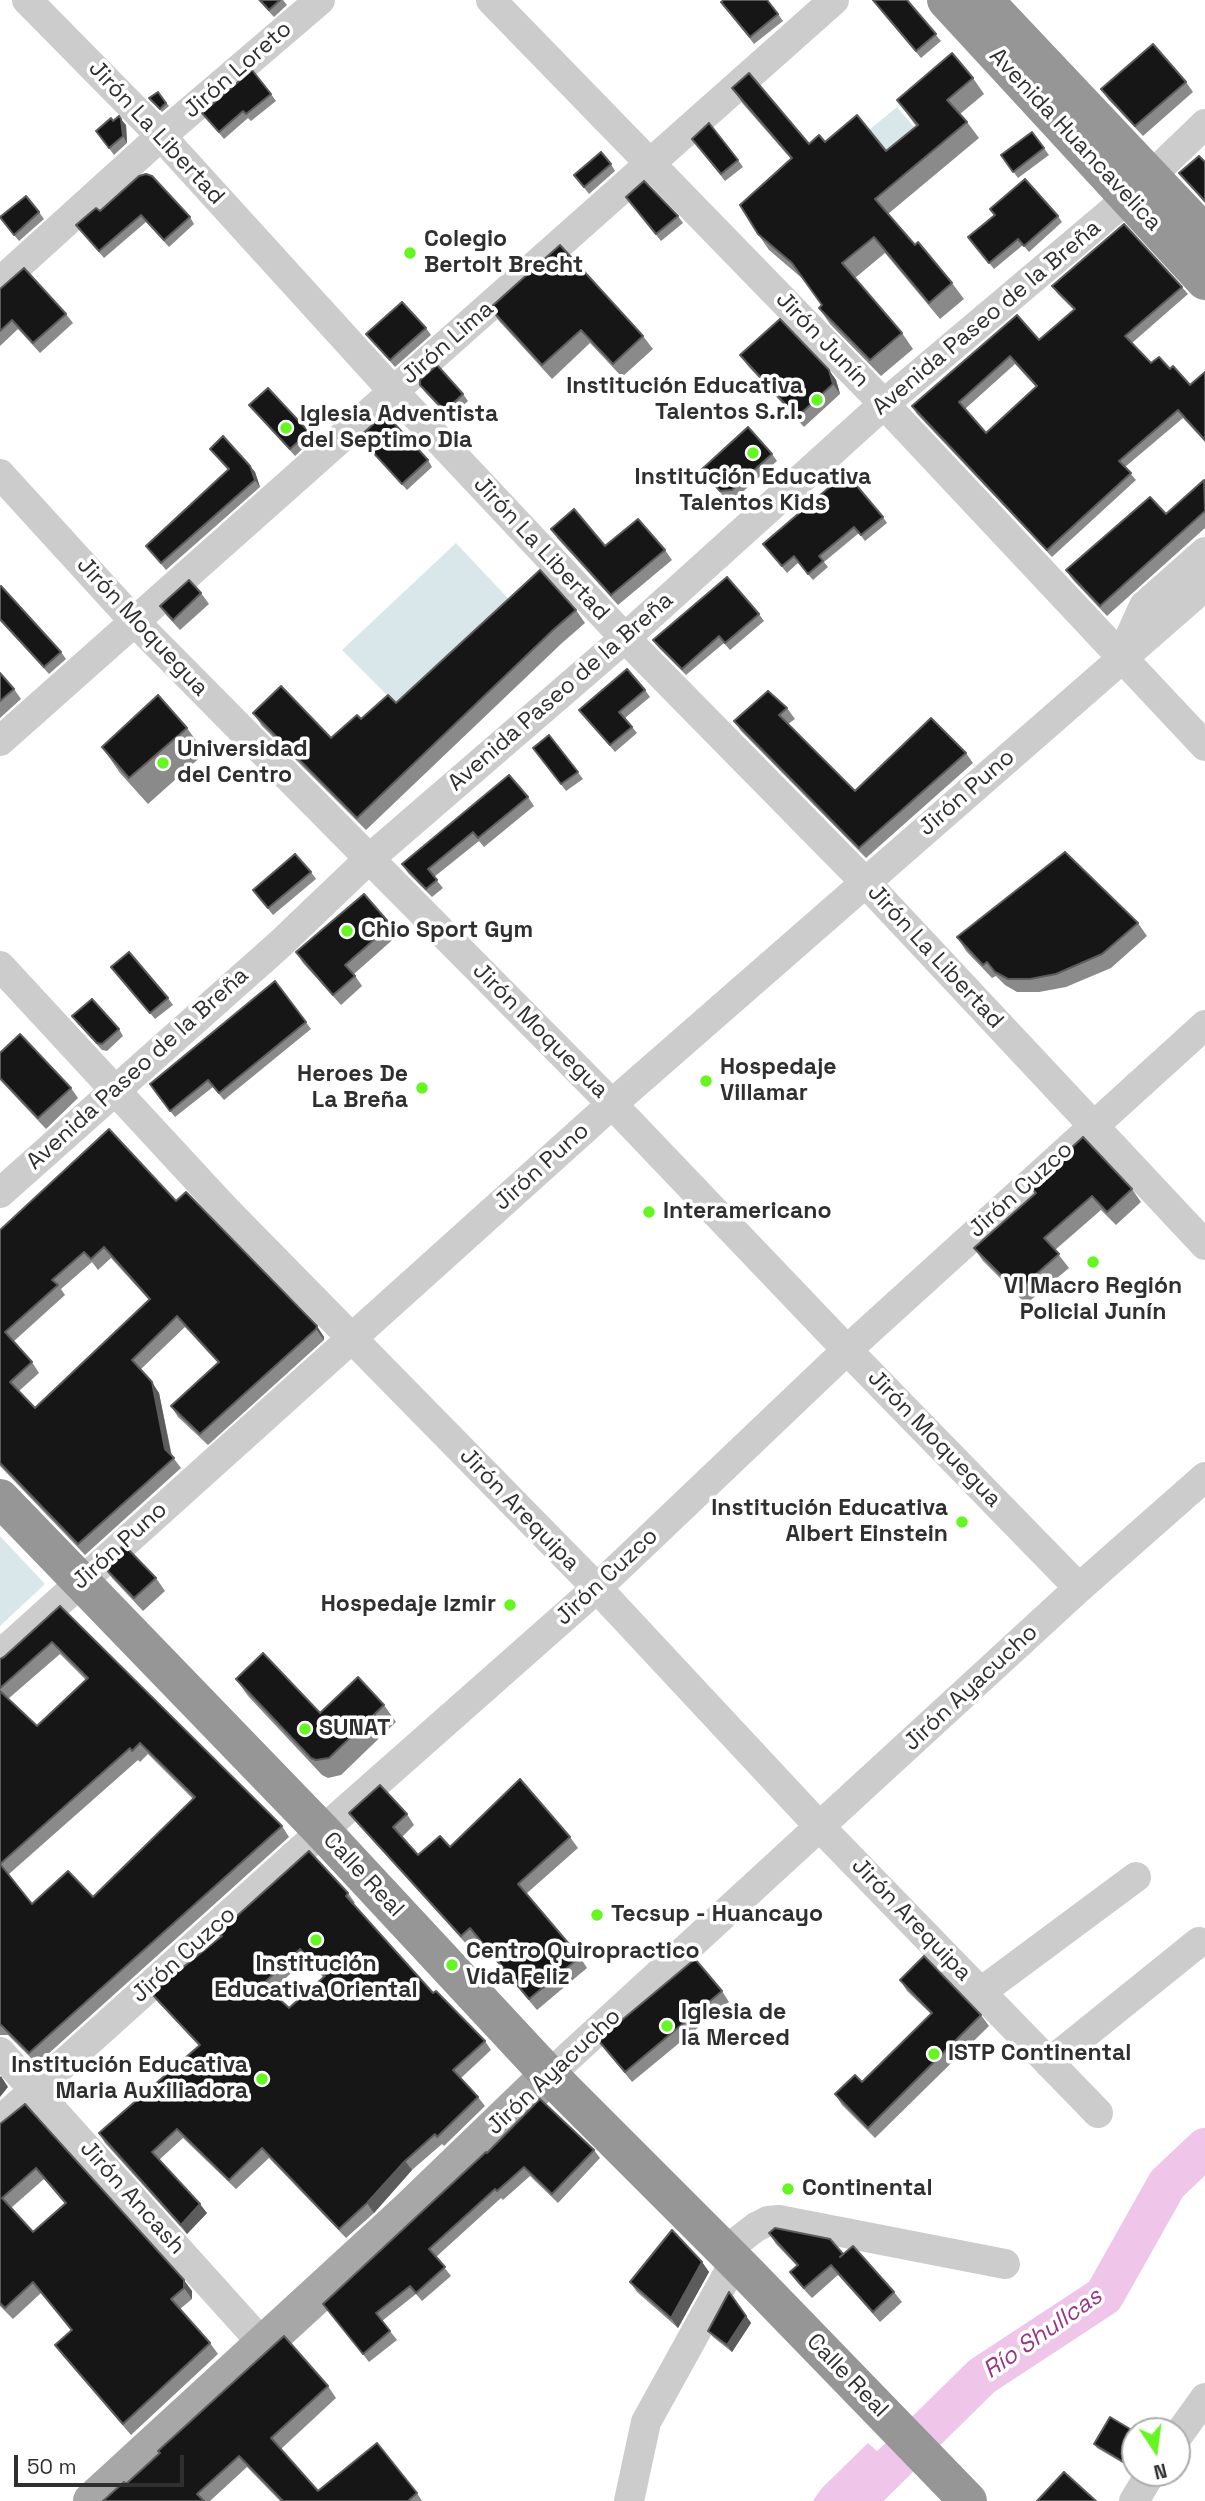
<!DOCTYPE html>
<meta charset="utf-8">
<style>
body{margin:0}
#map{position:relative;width:1205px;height:2501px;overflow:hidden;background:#fff;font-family:"Space Grotesk",sans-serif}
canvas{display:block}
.north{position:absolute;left:1121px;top:2417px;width:70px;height:70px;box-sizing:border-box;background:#fff;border:2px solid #acacac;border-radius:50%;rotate:167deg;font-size:19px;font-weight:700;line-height:28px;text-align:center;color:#2f2f2f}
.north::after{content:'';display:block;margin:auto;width:24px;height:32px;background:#65f622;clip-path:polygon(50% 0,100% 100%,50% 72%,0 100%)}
.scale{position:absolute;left:14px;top:2455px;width:170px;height:32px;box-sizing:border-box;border:4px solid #2f2f2f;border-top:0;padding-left:9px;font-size:21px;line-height:24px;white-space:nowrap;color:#2f2f2f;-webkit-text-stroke:5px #fff;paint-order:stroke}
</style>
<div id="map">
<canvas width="1205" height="2501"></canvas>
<div class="north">N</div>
<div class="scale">50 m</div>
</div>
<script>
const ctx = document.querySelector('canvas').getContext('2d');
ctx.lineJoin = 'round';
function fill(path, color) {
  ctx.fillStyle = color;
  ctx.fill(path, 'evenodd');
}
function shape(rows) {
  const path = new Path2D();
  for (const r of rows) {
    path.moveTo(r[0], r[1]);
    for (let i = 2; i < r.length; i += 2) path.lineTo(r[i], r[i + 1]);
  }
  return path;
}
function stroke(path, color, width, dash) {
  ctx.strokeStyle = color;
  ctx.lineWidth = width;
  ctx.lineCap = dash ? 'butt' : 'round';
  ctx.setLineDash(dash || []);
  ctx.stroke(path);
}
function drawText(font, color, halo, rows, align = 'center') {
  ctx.font = font + ' "Space Grotesk",sans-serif';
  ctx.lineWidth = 7;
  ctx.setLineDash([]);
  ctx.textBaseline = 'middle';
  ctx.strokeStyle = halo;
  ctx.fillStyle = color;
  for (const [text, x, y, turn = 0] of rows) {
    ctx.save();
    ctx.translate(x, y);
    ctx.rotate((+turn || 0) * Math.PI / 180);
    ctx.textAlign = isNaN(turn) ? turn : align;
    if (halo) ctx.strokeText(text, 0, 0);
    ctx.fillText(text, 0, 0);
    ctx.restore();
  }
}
const green = shape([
 [897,107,926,141,897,165,869,130],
 [456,543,518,609,405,713,342,650],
 [0,1536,45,1584,0,1626]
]);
const water = shape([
 [868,2443,887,2460,861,2501,813,2501,821,2489]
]);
const river = shape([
 [855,2501,982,2376,1104,2296,1167,2184,1205,2148]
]);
const minor = shape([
 [27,0,161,136,393,391,625,638,865,882,1205,1245],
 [491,0,884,404,1205,746],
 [0,282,161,136,320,0],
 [0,474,135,622,612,1104,847,1350,1079,1588],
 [1124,650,1144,606,1205,552],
 [0,741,834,0],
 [0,966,223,1207,597,1588,820,1827,1098,2113],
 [0,1193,279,945,369,859,625,638,884,404,1128,198,1205,124],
 [0,1655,612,1104,1205,586],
 [981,1992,1136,1877],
 [0,2052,263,2344],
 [1049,2063,1199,1942],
 [549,2075,1079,1588,1205,1477],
 [0,2121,322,1831,597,1588,847,1350,1205,1025],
 [725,2251,756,2227,768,2221,779,2220,1005,2264],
 [1177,2437,1205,2398],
 [629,2501,646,2422,735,2261],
 [1134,2501,1151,2473]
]);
const major = shape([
 [92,2501,409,2210,549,2075]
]);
const highway = shape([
 [946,0,1205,281],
 [984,0,1205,234],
 [0,1498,322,1831,549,2075,746,2272,968,2501]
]);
const wall = shape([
 [258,0,283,0,287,5,274,17],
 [872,0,907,0,941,41,921,58],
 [721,2,778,14,783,21,754,44],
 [973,78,984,94,960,114,967,122,979,138,888,214,915,245,952,283,964,299,940,319,885,253,855,278,902,333,913,349,881,376,830,324,819,308,822,305,803,279,769,250,758,234,791,159,743,104,732,88,809,144,886,151,916,126,897,100],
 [1186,82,1193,92,1143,136,1108,99,1101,89],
 [158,92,169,106,162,112,149,98],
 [271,94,276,101,251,121,248,118,224,139,202,113],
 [113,121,126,125,127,143,114,155,96,131],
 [1032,132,1049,155,1018,178,1001,155],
 [692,139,738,160,743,167,725,181],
 [1205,162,1205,203,1179,173],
 [611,164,615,171,589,194,574,175],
 [626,197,678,216,683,223,661,241],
 [990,209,1058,216,1062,222,1029,252,1023,245,994,269,968,237,994,215],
 [100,211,190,217,194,224,169,247,146,222,104,258,76,225],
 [39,212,44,219,19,241,0,218],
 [1052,286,1182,287,1188,294,1132,343,1151,363,1170,369,1190,385,1205,372,1205,442,1183,418,1125,467,1136,480,1052,557,917,414,912,406,1039,340,1074,310,1058,294],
 [1015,364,1036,387,986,433,965,409],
 [0,289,66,314,73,323,40,353,18,329,0,346],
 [490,308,643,336,653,349,622,377,590,343,552,379,499,321],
 [426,328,431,335,395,367,366,334],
 [740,355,829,370,836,380,840,394,804,427,748,366],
 [420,385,463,394,468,401,449,418,425,392],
 [249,405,309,432,313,439,295,456,254,411],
 [359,437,428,460,432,467,407,490,364,443],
 [210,449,250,466,255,472,260,487,166,570,146,546,228,470],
 [772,454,777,461,737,497,725,498,701,470],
 [1205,481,1205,528,1107,616,1073,580,1066,570,1166,514],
 [883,517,887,523,865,541,859,533,824,562,828,567,813,580,798,563,787,573,763,544],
 [551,529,605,546,665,550,672,560,618,605,558,539],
 [0,587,61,652,66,659,49,674,0,621],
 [201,593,209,604,180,630,167,616,160,606],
 [576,610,585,623,562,643,366,830,262,726,253,713,331,738,361,719,396,703],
 [759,614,764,621,730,650,724,643,686,675,658,647,653,640],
 [0,673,14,689,21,699,0,718],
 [645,690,650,697,625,718,637,733,615,752,579,710],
 [787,708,795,719,788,724,855,791,966,753,973,763,866,858,741,731,734,721],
 [187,728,205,753,148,804,120,773,102,747],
 [549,735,583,779,566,791,533,748],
 [528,797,534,806,484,847,479,841,434,877,443,888,432,897,408,873,402,864],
 [311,872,316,879,273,915,253,890],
 [1138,923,1147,936,1111,968,1066,987,1039,992,1017,992,1005,985,996,976,992,978,966,951,957,937],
 [391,925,398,935,354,974,362,986,341,1005,303,963,296,952],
 [111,967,168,998,173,1005,155,1019],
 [275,981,311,1029,224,1100,213,1087,175,1117,154,1091],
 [72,1016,119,1029,123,1036,107,1051,102,1050,77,1023],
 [0,1053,71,1088,78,1098,46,1129,0,1080],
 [1030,1186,1132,1189,1141,1202,1116,1225,1101,1210,1055,1250,1069,1268,1026,1304,983,1261,974,1248,1035,1193],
 [186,1192,324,1337,324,1340,208,1445,178,1417,171,1406,218,1363,185,1327,140,1370,159,1393,172,1456,181,1468,85,1555,0,1466,0,1230,176,1201],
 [111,1258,149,1300,35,1408,19,1391,39,1373,32,1362,13,1342,65,1295,61,1289,92,1262,98,1270],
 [102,1565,156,1578,165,1591,143,1611,112,1578],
 [60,1606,282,1826,289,1837,37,2064,8,2035,0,2035,0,1659,4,1657],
 [60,1654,86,1680,37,1726,8,1699],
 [148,1754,193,1799,93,1897,32,1904,9,1874,138,1760,140,1762],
 [236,1679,320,1713,384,1705,396,1722,341,1775,328,1778,322,1775,248,1696],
 [349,1813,407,1814,414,1825,402,1837,418,1855,450,1847,570,1837,578,1848,526,1894,580,1957,587,1968,537,2010,477,1939,469,1947,357,1823],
 [348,1893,355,1903,353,1904,433,1993,485,2041,491,2050,461,2078,478,2097,485,2106,444,2146,442,2144,412,2170,374,2213,346,2238,269,2158,236,2189,183,2138,159,2160,207,2213,187,2234,105,2143,99,2133,199,2046,158,2002,151,1993,221,1937,218,1933],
 [306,1959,323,1977,289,2008,271,1992],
 [900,1980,981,2015,989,2026,875,2138,842,2105,835,2094,862,2082,931,2014,907,1991],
 [722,1991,729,2002,632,2082,598,2040],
 [0,2124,192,2291,192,2299,180,2309,210,2343,218,2354,131,2435,63,2356,55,2345,72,2330,41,2293,13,2319,0,2306],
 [44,2179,65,2204,33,2232,11,2208],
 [594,2150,600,2158,558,2203,530,2176,503,2200,501,2198,436,2257,451,2276,422,2301,416,2294,382,2321,397,2340,369,2362,323,2304,487,2153],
 [769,2233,843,2254,894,2292,902,2302,880,2322,838,2275,812,2298,797,2282,790,2272,797,2266,776,2244],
 [702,2262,709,2272,678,2328,637,2292,630,2282],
 [729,2292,751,2323,732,2352,713,2337,708,2331],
 [328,2386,336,2398,281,2449,318,2491,417,2493,422,2501,280,2501,247,2467,210,2501,103,2501,126,2484],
 [1135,2432,1133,2469,1097,2448,1094,2444]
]);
const shadedWall = shape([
 [121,119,126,125,127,143,123,136],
 [829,370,836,380,840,394,833,384],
 [250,466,255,472,260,487,255,480],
 [317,1326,324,1337,324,1340,316,1329],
 [152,1382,159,1393,172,1459,165,1449],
 [1,2076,8,2087,0,2097,0,2077],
 [405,2161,412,2170,374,2213,367,2203],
 [200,2204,207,2213,187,2234,181,2225],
 [702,2262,709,2272,678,2328,671,2318],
 [184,2280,192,2291,192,2299,184,2288],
 [746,2316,751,2323,732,2352,727,2345],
 [1135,2460,1135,2467,1133,2469,1130,2466]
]);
const building = shape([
 [260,0,280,0,269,10,260,0],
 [724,0,767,0,778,14,750,37,721,2,724,0],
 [873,0,907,0,936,34,916,51,873,0],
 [1153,44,1186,82,1135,126,1101,89,1153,44],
 [952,53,973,78,947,100,967,122,875,199,915,245,918,242,952,283,929,303,874,237,842,263,902,333,870,360,819,308,822,305,792,263,758,234,740,205,792,158,732,88,749,73,809,144,819,135,825,142,857,115,886,151,918,125,897,100,952,53],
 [252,70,271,94,246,114,243,111,219,132,202,113,252,70],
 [158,92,166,103,160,109,149,98,158,92],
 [119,116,121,119,123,136,109,148,96,131,111,118,113,121,119,116],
 [709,123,738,160,721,174,692,139,709,123],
 [1032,132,1044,148,1013,172,1001,155,1032,132],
 [601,152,611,164,584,187,574,175,601,152],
 [1199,156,1205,162,1205,201,1179,173,1199,156],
 [146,174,152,176,190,217,164,240,141,215,99,251,76,225,96,208,100,211,139,176,146,174],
 [1025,179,1058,216,1024,246,1018,239,989,263,968,237,995,215,990,209,1025,179],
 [644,181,678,216,656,234,626,197,644,181],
 [26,196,39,212,14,235,0,217,26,196],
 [1124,224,1182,287,1125,336,1151,363,1159,357,1170,369,1173,366,1190,385,1205,372,1205,440,1178,410,1119,461,1131,473,1047,550,912,406,1017,315,1039,340,1075,309,1052,286,1124,224],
 [1010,356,1037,386,986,433,959,402,1010,356],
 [560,245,643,336,613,364,581,330,542,365,490,308,560,245],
 [24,268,66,314,33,343,12,320,0,331,0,289,24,268],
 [402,302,426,328,390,360,366,334,402,302],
 [780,319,829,370,833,384,797,417,740,355,780,319],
 [437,365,463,394,445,411,420,385,420,380,437,365],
 [268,388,309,432,290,449,249,405,268,388],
 [379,419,390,419,428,460,402,484,359,437,379,419],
 [748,427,772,454,732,490,720,491,701,470,748,427],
 [223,436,250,466,255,480,161,563,146,546,229,469,210,449,223,436],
 [846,473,883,517,861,535,854,527,819,556,823,561,808,574,794,556,782,566,763,544,846,473],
 [1204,480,1205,511,1100,606,1066,570,1150,497,1166,514,1204,480],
 [574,509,605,546,638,519,665,550,611,595,551,529,574,509],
 [540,570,576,610,553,630,357,818,253,713,281,686,331,738,357,715,361,719,388,695,396,703,540,570],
 [727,577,759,614,725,643,719,636,682,669,653,640,727,577],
 [189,580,201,593,173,620,160,606,189,580],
 [1,586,61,652,44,667,0,619,0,587,1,586],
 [627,669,645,690,619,712,632,727,610,745,579,710,627,669],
 [0,673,14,689,0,701,0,673],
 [768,691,787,708,779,715,855,791,931,718,966,753,859,848,734,721,768,691],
 [158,695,187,728,129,778,102,747,158,695],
 [549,735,578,772,561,784,533,748,549,735],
 [509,775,528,797,478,838,473,832,428,869,437,880,426,889,402,864,509,775],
 [1065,852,1138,923,1102,954,1056,974,1030,979,1008,979,995,972,987,962,983,965,957,937,1065,852],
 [295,854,311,872,268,908,253,890,295,854],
 [364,894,391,925,345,965,355,976,333,995,296,952,364,894],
 [129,952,168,998,150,1013,111,967,129,952],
 [275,981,306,1022,219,1093,208,1080,170,1111,150,1084,275,981],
 [92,999,119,1029,102,1044,97,1043,72,1016,92,999],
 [20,1034,71,1088,38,1118,0,1078,0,1053,20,1034],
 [109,1129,176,1201,186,1192,317,1326,316,1329,200,1434,171,1406,219,1362,177,1316,132,1360,152,1382,165,1449,174,1458,78,1544,0,1463,0,1230,109,1129],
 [104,1247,150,1299,35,1408,10,1382,32,1362,5,1332,58,1285,52,1280,84,1252,91,1259,104,1247],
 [1083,1137,1132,1189,1107,1212,1092,1196,1044,1238,1059,1254,1017,1291,974,1248,1036,1193,1030,1186,1083,1137],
 [124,1545,156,1578,134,1598,102,1565,124,1545],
 [60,1606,282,1826,29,2053,0,2024,0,1691,37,1726,88,1678,52,1642,0,1688,0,1659,4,1657,60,1606],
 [140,1743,195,1797,93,1897,68,1871,32,1904,0,1864,130,1748,132,1751,140,1743],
 [263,1653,320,1713,358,1677,384,1705,329,1758,316,1760,311,1758,236,1679,263,1653],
 [520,1779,570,1837,518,1884,580,1957,529,1999,470,1928,461,1936,349,1813,380,1785,407,1814,393,1827,418,1855,440,1836,450,1847,520,1779],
 [309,1851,348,1893,346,1896,433,1993,436,1991,485,2041,453,2070,478,2097,437,2137,435,2134,405,2161,367,2203,339,2229,262,2148,229,2180,177,2129,152,2152,200,2204,181,2225,99,2133,200,2045,151,1993,222,1936,218,1933,309,1851],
 [300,1949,325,1976,289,2008,263,1984,300,1949],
 [924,1956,981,2015,868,2128,835,2094,855,2075,862,2082,932,2013,900,1980,924,1956],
 [695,1959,722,1991,625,2072,598,2040,695,1959],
 [540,2099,594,2150,552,2194,524,2167,497,2191,495,2189,429,2249,445,2267,416,2293,410,2286,376,2313,390,2331,363,2354,323,2304,486,2152,487,2153,540,2099],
 [25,2104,184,2280,184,2288,171,2299,210,2343,123,2424,55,2345,72,2330,33,2282,5,2308,0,2303,0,2124,25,2104],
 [36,2168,66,2203,33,2232,2,2198,36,2168],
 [775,2228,830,2239,843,2254,840,2257,853,2246,894,2292,873,2312,831,2265,804,2288,790,2272,798,2265,769,2233,775,2228],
 [672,2230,702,2262,671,2318,630,2282,672,2230],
 [729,2292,746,2316,727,2345,708,2331,729,2292],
 [284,2336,328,2386,271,2438,318,2491,377,2443,417,2493,408,2501,283,2501,239,2456,197,2494,204,2501,103,2501,124,2482,126,2484,160,2453,158,2451,284,2336],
 [1110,2417,1135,2432,1135,2460,1130,2466,1094,2444,1110,2417],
 [1064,2472,1096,2501,1037,2501,1064,2472]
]);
const markers = [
 [410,253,7,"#65f622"],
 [817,400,7,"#65f622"],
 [286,428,7,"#65f622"],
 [753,453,7,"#65f622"],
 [163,763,7,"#65f622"],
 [347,931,7,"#65f622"],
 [706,1081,7,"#65f622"],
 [422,1088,7,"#65f622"],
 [649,1212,7,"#65f622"],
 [1093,1262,7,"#65f622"],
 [962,1522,7,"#65f622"],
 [510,1605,7,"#65f622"],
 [305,1729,7,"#65f622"],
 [597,1915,7,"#65f622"],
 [316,1940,7,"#65f622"],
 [452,1965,7,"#65f622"],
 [667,2026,7,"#65f622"],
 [934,2054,7,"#65f622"],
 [262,2079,7,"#65f622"],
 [788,2189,7,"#65f622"]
];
const streetNames = [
 ["Jirón Loreto",238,70,-41],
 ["Jirón La Libertad",156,133,47],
 ["Avenida Huancavelica",1075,140,47],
 ["Avenida Paseo de la Breña",987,318,-40],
 ["Jirón Junín",822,340,46],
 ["Jirón Lima",448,343,-41],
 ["Jirón La Libertad",541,549,47],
 ["Jirón Moquegua",142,627,47],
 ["Avenida Paseo de la Breña",561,692,-41],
 ["Jirón Puno",967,793,-41],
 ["Jirón La Libertad",935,957,47],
 ["Jirón Moquegua",540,1031,45],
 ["Avenida Paseo de la Breña",138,1069,-42],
 ["Jirón Puno",542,1167,-42],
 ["Jirón Cuzco",1021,1190,-42],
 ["Jirón Moquegua",934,1439,46],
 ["Jirón Arequipa",519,1510,46],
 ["Jirón Puno",120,1546,-42],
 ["Jirón Cuzco",607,1577,-43],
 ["Jirón Ayacucho",971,1688,-43],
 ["Calle Real",363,1875,47],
 ["Jirón Arequipa",911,1920,46],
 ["Jirón Cuzco",184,1955,-42],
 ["Jirón Ayacucho",554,2072,-43],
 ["Jirón Ancash",132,2198,48],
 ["Calle Real",847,2376,46]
];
const poiNames = [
 ["Colegio",424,240],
 ["Bertolt Brecht",424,266],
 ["Institución Educativa",803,387,"right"],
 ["Talentos S.r.l.",803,413,"right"],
 ["Iglesia Adventista",300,415],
 ["del Septimo Dia",300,441],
 ["Institución Educativa",753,478,"center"],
 ["Talentos Kids",753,504,"center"],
 ["Universidad",177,750],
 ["del Centro",177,776],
 ["Chio Sport Gym",361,931],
 ["Hospedaje",720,1068],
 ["Villamar",720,1094],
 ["Heroes De",408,1075,"right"],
 ["La Breña",408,1101,"right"],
 ["Interamericano",663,1212],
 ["VI Macro Región",1093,1287,"center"],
 ["Policial Junín",1093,1313,"center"],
 ["Institución Educativa",948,1509,"right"],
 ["Albert Einstein",948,1535,"right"],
 ["Hospedaje Izmir",496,1605,"right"],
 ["SUNAT",319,1729],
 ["Tecsup - Huancayo",611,1915],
 ["Centro Quiropractico",466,1952],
 ["Vida Feliz",466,1978],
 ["Institución",316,1965,"center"],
 ["Educativa Oriental",316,1991,"center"],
 ["Iglesia de",681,2013],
 ["la Merced",681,2039],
 ["ISTP Continental",948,2054],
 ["Institución Educativa",248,2066,"right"],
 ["Maria Auxiliadora",248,2092,"right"],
 ["Continental",802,2189]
];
const waterNames = [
 ["Río Shullcas",1043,2334,-35]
];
fill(green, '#d9e7eb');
fill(water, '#efc6e9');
stroke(river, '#efc6e9', 40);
stroke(minor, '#ccc', 30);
stroke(major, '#a7a7a7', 38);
stroke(highway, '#969696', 38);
fill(wall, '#8a8a8a');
fill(shadedWall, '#5c5c5c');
fill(building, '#161616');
stroke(building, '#5c5c5c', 2);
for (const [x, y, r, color] of markers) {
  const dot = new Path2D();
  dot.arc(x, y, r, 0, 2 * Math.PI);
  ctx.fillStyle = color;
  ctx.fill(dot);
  stroke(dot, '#fff', 2.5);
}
drawText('23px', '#2f2f2f', '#fff', streetNames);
drawText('bold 23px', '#2f2f2f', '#fff', poiNames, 'left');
drawText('italic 24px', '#99358b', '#fff', waterNames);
</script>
